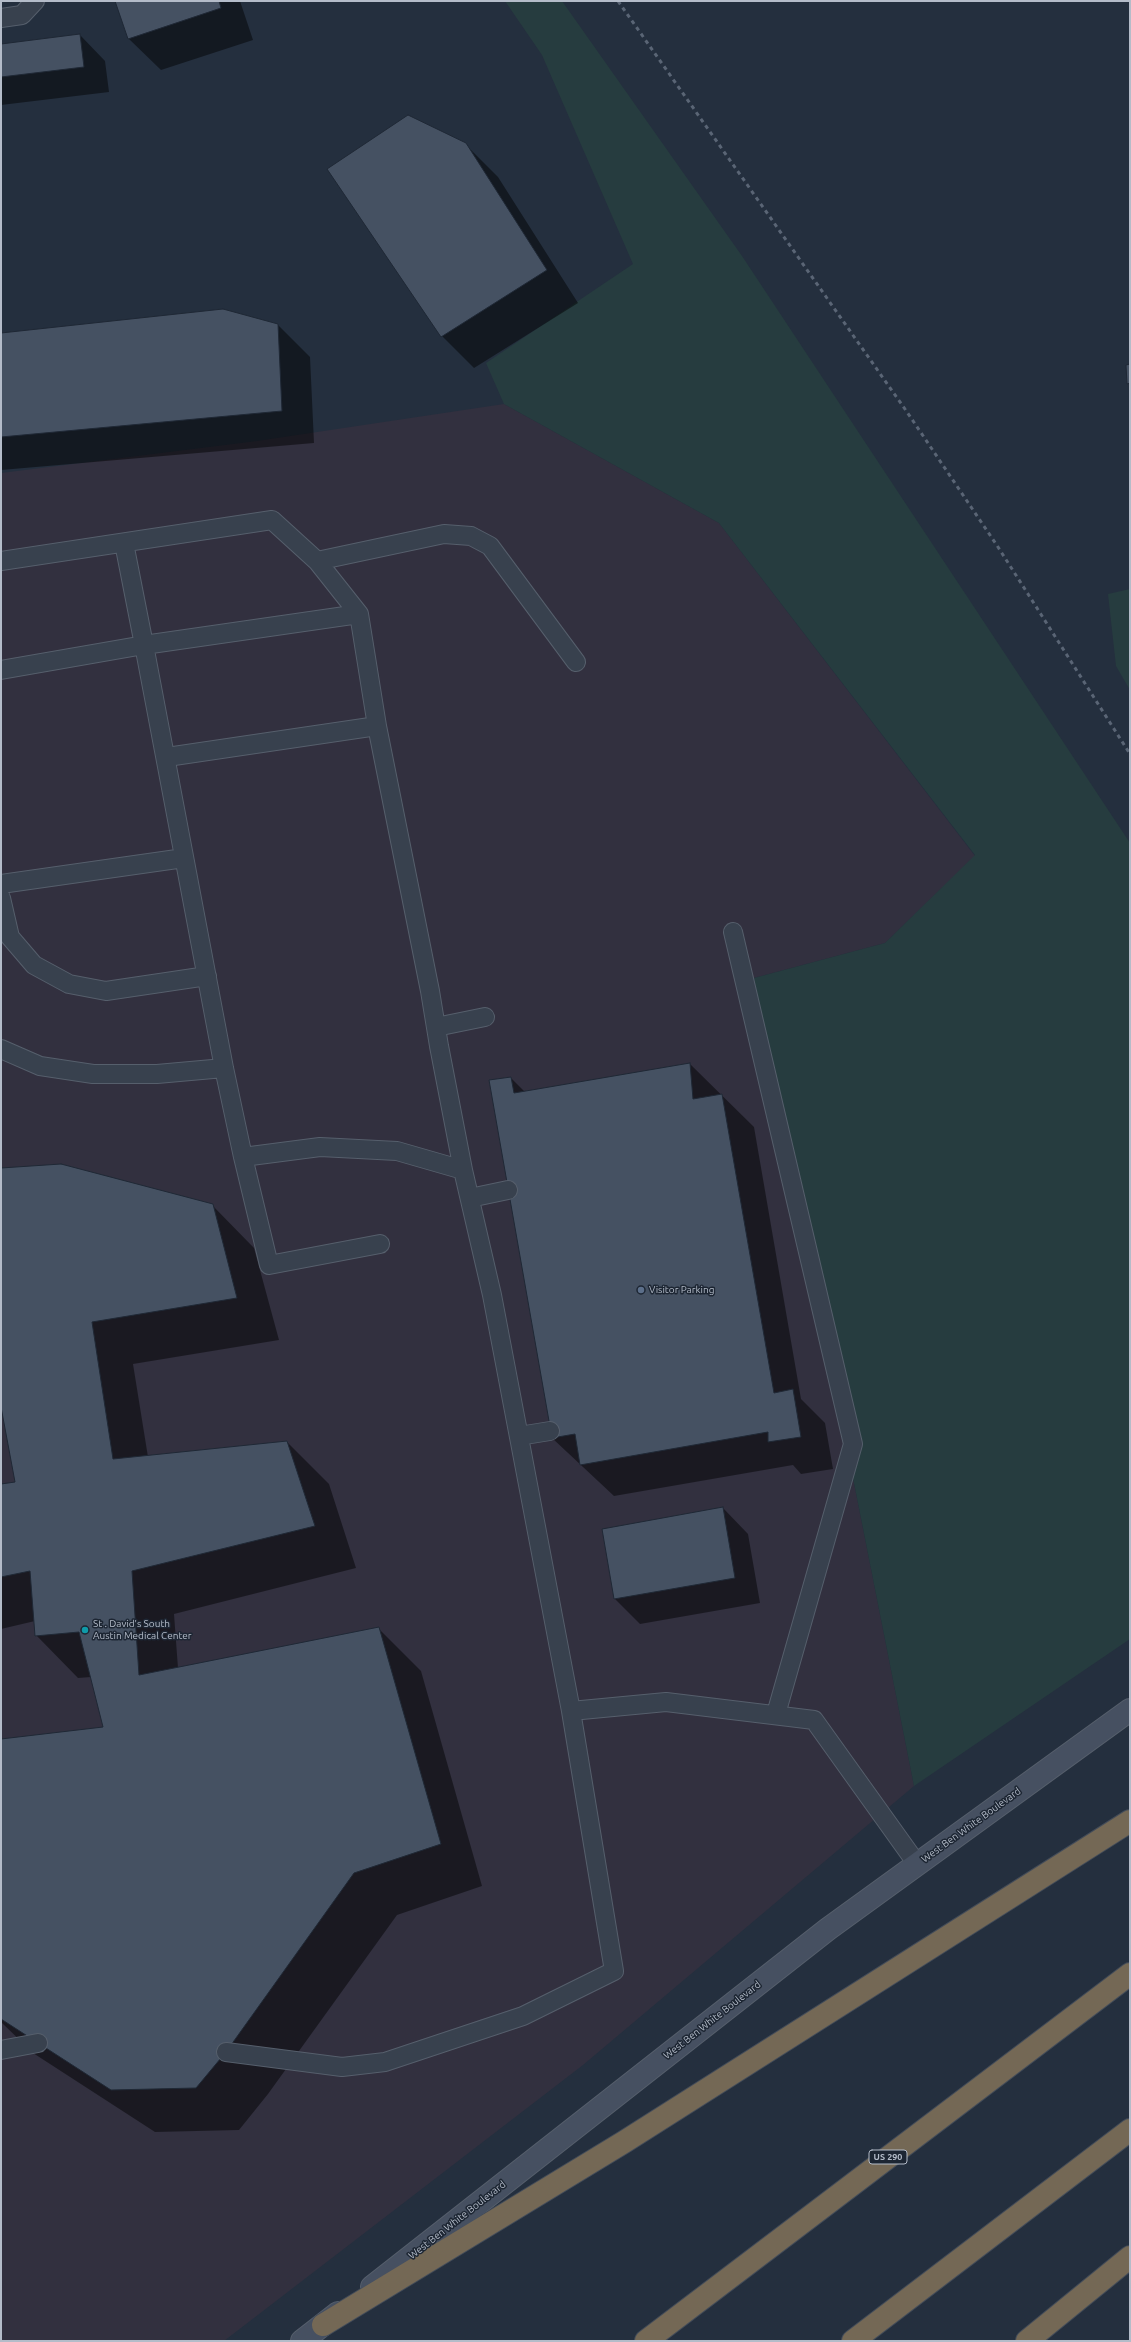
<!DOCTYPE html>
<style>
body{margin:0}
#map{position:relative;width:1131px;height:2342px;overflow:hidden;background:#242f3e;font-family:Ubuntu,sans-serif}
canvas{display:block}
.frame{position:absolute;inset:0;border:2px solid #b4bcc9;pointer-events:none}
</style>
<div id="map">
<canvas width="1131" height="2342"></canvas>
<div class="frame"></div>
</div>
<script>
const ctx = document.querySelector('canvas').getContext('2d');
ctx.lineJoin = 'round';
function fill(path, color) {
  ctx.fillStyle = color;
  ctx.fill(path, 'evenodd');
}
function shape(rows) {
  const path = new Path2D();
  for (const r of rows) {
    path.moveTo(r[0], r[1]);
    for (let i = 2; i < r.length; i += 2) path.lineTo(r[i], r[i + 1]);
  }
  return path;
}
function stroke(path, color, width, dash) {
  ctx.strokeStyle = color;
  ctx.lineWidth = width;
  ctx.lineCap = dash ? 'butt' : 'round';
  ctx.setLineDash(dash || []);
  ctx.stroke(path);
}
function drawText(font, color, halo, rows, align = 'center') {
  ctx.font = font + ' Ubuntu,sans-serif';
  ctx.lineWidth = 3;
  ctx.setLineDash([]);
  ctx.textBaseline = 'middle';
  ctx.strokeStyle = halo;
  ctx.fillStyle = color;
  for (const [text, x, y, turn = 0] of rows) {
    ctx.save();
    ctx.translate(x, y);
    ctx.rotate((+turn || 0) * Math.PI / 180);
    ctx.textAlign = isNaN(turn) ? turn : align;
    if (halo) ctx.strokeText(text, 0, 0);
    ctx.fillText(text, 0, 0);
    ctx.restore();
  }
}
const medical = shape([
 [504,404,719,523,975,856,885,943,754,978,914,1786,583,2065,224,2341,2,2341,1,473,257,441]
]);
const green = shape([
 [505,1,562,1,742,256,1130,843,1130,1639,914,1786,754,978,885,943,975,855,719,523,504,404,486,363,633,264,542,55],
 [1130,589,1130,690,1116,666,1108,594]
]);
const shadow = shape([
 [116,1,240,1,253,40,161,70,128,38],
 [80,35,105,61,109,92,1,105,1,45],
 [465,144,498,177,578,303,474,368,442,336],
 [278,325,310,357,314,443,1,470,1,334],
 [690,1064,754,1127,801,1399,825,1423,833,1469,801,1474,793,1465,614,1496,552,1438,511,1078,525,1092],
 [1,1169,212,1205,254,1248,279,1340,133,1364,148,1457,287,1442,329,1484,356,1568,174,1614,178,1668,378,1628,421,1671,482,1886,397,1915,268,2094,239,2130,155,2132,33,2053,1,2022,1,1740,104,1728,91,1677,78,1678,36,1635,35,1621,1,1629,1,1485,16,1482,1,1402],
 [723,1508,748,1534,760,1603,640,1624,615,1599,603,1529]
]);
const building = shape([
 [115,1,219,1,221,8,128,39,115,1],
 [80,34,84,67,1,77,1,44,80,34],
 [408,115,466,143,547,270,441,337,327,169,408,115],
 [223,309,278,324,282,411,1,437,1,333,223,309],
 [1130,364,1130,383,1127,384,1126,365,1130,364],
 [690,1063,693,1099,722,1094,774,1393,793,1389,801,1437,768,1442,768,1432,580,1465,575,1434,552,1438,489,1080,511,1077,514,1093,690,1063],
 [61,1164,213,1204,237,1298,92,1322,113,1459,287,1441,315,1526,132,1571,139,1675,379,1627,441,1844,354,1873,226,2052,196,2088,111,2090,1,2019,1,1739,103,1727,79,1632,35,1636,30,1571,1,1577,1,1484,15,1482,1,1407,1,1168,61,1164],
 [723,1507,735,1578,614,1599,602,1529,723,1507]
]);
const lane = shape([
 [1,18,22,15,35,1],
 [124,543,144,645,359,614],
 [1,561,272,520,317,561,359,614,377,726,167,757],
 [317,561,444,534,471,536,490,546,576,662],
 [1,670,144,645,224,1068,243,1157,320,1147,397,1151,463,1170,492,1295,571,1711],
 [377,726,430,991,439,1046,463,1170],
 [1,884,184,858],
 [1,898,10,937,34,965,69,984,106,991,207,976],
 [733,932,853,1444,776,1714],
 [436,1027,485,1017],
 [1,1049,40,1066,93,1074,157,1074,224,1068],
 [243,1157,269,1265,380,1244],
 [470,1198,508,1190],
 [519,1436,550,1431],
 [1,2050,38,2043],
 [226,2052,342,2067,385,2062,523,2016,614,1971,571,1711,666,1702,814,1720,917,1864]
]);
const secondary = shape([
 [372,2287,828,1929,1130,1710],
 [302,2341,338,2313]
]);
const highway = shape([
 [323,2325,624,2142,1130,1821],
 [646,2341,1130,1974],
 [853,2341,1130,2130],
 [1027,2341,1130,2257]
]);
const rail = shape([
 [618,1,907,412,998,547,1130,754]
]);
const markers = [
 [641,1290,4,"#5c6f8a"],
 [85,1630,4,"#0f9aa8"]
];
const shields = [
 [888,2157,38]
];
const shieldNames = [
 ["US 290",888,2157]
];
const poiNames = [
 ["Visitor Parking",649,1290],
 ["St . David's South",93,1624],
 ["Austin Medical Center",93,1636]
];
const streetNames = [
 ["West Ben White Boulevard",971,1825,-36],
 ["West Ben White Boulevard",712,2020,-38],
 ["West Ben White Boulevard",457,2220,-38]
];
fill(medical, '#32303f');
fill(green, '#263c3f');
fill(shadow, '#0007');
fill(building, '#455162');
stroke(building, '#1f2835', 1);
stroke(lane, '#565f6c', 20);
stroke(secondary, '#565f6c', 24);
stroke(highway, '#434c59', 24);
stroke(lane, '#38414e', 18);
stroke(secondary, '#465061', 22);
stroke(highway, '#746855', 22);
stroke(rail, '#5a6575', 3, [4, 4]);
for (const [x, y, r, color] of markers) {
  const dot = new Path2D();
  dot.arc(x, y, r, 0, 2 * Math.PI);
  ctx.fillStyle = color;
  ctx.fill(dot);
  stroke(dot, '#1d2633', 1.5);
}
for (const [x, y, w] of shields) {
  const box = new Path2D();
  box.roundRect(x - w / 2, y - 7, w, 14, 3);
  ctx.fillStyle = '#1d2633';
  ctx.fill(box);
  stroke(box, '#b4bcc9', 1);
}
drawText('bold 9px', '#b4bcc9', null, shieldNames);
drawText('10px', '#b4bcc9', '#1d2633', poiNames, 'left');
drawText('10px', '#b4bcc9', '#1d2633', streetNames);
</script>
